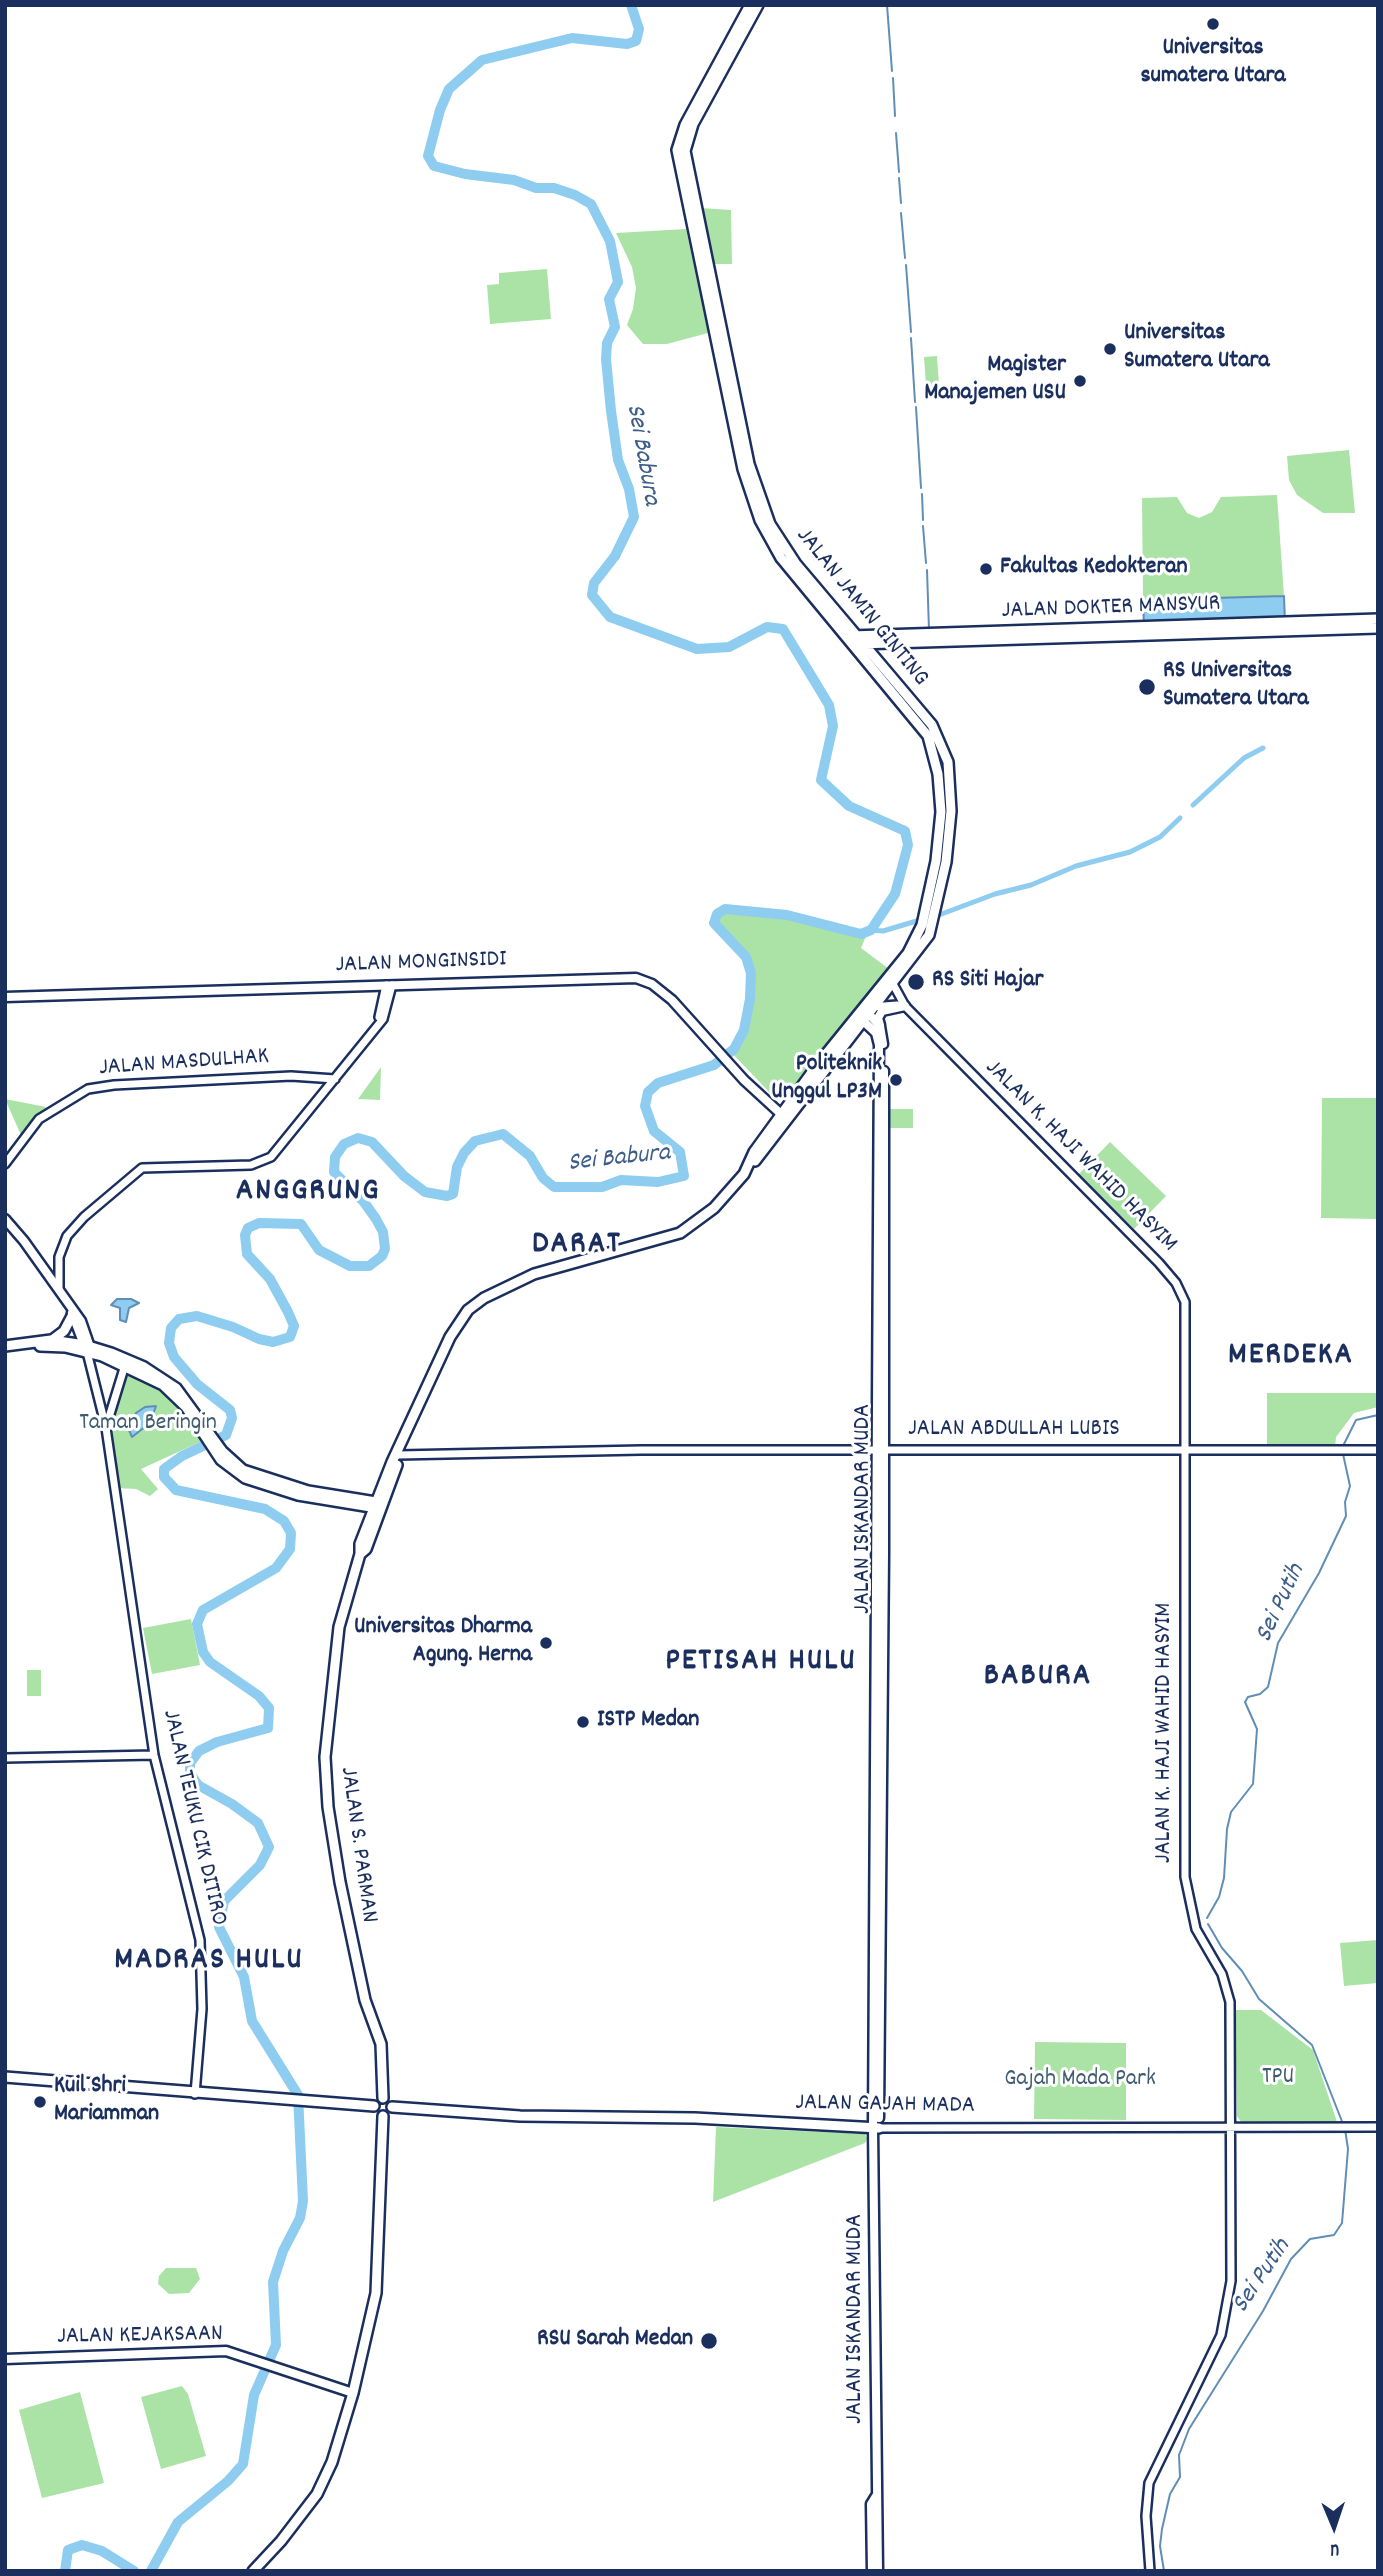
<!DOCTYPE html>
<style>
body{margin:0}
#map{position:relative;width:1383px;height:2576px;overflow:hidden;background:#fff;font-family:Dekko,sans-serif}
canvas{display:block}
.frame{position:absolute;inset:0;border:7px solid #1b2f5e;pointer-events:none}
.north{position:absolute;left:1299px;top:2492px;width:70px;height:70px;-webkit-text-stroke:5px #fff;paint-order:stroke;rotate:178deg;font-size:19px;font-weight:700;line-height:28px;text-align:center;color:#1b2f5e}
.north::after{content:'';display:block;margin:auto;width:24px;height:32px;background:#1b2f5e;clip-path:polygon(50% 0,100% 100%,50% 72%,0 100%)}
</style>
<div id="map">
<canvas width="1383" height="2576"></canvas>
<div class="frame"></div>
<div class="north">U</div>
</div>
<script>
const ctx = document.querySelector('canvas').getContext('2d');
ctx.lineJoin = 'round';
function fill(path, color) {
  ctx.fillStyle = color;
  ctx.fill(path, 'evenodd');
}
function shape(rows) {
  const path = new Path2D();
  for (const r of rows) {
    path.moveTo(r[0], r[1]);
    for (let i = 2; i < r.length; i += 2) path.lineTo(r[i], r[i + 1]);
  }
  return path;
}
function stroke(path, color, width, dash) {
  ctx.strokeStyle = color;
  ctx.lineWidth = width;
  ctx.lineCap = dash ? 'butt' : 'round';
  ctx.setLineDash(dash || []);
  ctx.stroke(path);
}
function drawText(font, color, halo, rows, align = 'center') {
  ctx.font = font + ' Dekko,sans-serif';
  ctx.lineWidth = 6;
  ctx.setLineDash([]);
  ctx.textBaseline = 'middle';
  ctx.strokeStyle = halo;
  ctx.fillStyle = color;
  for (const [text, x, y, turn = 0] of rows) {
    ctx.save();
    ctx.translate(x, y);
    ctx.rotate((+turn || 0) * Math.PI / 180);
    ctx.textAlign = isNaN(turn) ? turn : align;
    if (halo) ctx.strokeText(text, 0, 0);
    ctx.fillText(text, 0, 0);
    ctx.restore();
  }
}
const green = shape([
 [701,208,731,210,732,264,712,264],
 [686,229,708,333,667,344,643,344,627,325,633,309,636,288,632,267,616,233],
 [547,269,551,319,490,324,487,285,499,284,499,273],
 [937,356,939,385,926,385,924,357],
 [1349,450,1355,513,1323,513,1297,495,1289,480,1287,456],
 [1277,495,1284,596,1143,600,1142,498,1177,497,1187,513,1199,518,1212,512,1221,497],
 [725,909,790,915,867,934,861,948,889,969,790,1097,780,1100,772,1095,731,1052,744,1030,750,999,751,973,746,957,714,923],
 [381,1067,380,1100,358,1099],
 [1322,1098,1378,1098,1378,1219,1321,1218],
 [5,1099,46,1107,21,1135],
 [886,1109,913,1109,913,1128,886,1128],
 [1110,1142,1166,1196,1134,1229,1078,1175],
 [126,1370,160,1387,179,1403,202,1441,141,1469,158,1489,150,1496,136,1489,117,1488,110,1430],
 [1267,1393,1378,1393,1378,1407,1354,1413,1336,1437,1335,1448,1267,1448],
 [191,1619,200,1665,152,1674,143,1628],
 [27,1670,41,1670,41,1696,27,1696],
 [1378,1940,1378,1983,1344,1986,1340,1943],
 [1235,2010,1261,2010,1313,2050,1337,2122,1241,2122,1237,2116],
 [1035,2042,1126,2043,1126,2120,1034,2119],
 [716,2127,865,2134,867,2139,865,2143,713,2202],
 [166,2268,196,2268,200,2279,189,2293,169,2294,158,2284,159,2276],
 [182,2386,188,2394,206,2456,161,2469,141,2397],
 [80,2392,104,2483,42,2498,19,2410]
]);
const water = shape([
 [1284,596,1285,623,1144,627,1143,600,1284,596],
 [117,1299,131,1299,139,1303,129,1308,126,1322,120,1320,120,1308,111,1305,117,1299],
 [156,1406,150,1423,132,1437,129,1430,136,1413,145,1407,156,1406]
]);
const stream = shape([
 [887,5,892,71],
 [893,78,895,116],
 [896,133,899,172],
 [899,178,901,203],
 [901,213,905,258],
 [906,265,911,332],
 [911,338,915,402],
 [916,407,921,488],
 [922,494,923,520],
 [923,526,926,563],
 [927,570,929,630],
 [1343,1446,1356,1420,1378,1415],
 [1207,1918,1219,1897,1224,1878,1227,1829,1231,1812,1253,1784,1257,1729,1245,1702,1248,1697,1260,1694,1268,1687,1278,1643,1319,1573,1346,1516,1345,1502,1350,1486,1343,1454],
 [1208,1924,1222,1948,1242,1971,1259,1999,1312,2045,1343,2124],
 [1164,2571,1160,2546,1162,2529,1170,2494,1180,2477,1179,2455,1189,2429,1263,2311,1291,2259,1310,2239,1334,2235,1342,2223,1348,2149,1345,2129]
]);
const canal = shape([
 [1193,805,1244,758,1263,748],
 [939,915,995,894,1031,885,1076,866,1130,852,1160,837,1180,818],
 [871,930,883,931,920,920]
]);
const river = shape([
 [65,2571,68,2550,82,2545,102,2551,134,2571],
 [151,2571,178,2522,228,2481,243,2464,254,2395,276,2345,273,2282,283,2251,300,2218,303,2201,298,2095,252,2021,244,1977,219,1927,224,1901,260,1865,269,1847,258,1823,232,1804,198,1785,190,1773,190,1763,199,1751,217,1742,268,1728,269,1708,259,1696,210,1662,203,1652,197,1624,203,1610,276,1568,290,1549,291,1533,284,1521,265,1509,176,1490,164,1477,164,1469,182,1456,226,1435,232,1418,230,1410,197,1384,174,1357,169,1343,171,1328,179,1319,197,1316,233,1327,259,1339,273,1342,290,1337,294,1326,288,1312,270,1279,247,1254,245,1235,248,1228,259,1223,301,1224,319,1250,350,1266,369,1266,382,1256,385,1249,383,1232,376,1219,364,1202,334,1172,335,1157,344,1144,358,1138,372,1142,404,1176,425,1192,447,1196,453,1194,457,1167,464,1153,475,1141,503,1134,530,1156,543,1178,554,1187,602,1187,621,1180,658,1182,684,1176,680,1152,654,1131,645,1106,648,1092,658,1083,714,1065,734,1049,744,1030,750,999,751,973,746,957,714,923,717,914,725,909,787,915,861,934,871,930,895,894,908,845,905,831,849,806,821,780,833,726,829,705,783,629,767,627,729,647,697,649,610,617,592,595,594,583,615,556,634,517,629,489,618,460,611,411,606,359,607,343,615,327,609,299,618,282,610,241,591,204,575,195,554,188,536,188,514,180,465,174,434,166,428,156,440,110,449,89,482,60,572,38,627,44,636,41,639,29,631,5]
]);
const tertiary = shape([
 [893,984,905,1006,1159,1263,1176,1283,1185,1302,1185,1877,1196,1929,1222,1974,1230,2002,1231,2281,1221,2335,1149,2483,1146,2516,1150,2571],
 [871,1007,897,1005],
 [379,1017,386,985],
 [5,1164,39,1119,88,1089,114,1085,291,1076,335,1079],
 [59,1290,59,1257,67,1236,84,1217,142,1168,251,1165,271,1157,383,1019,392,985],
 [87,1352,106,1428,154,1755,200,1940,202,2009,195,2094],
 [106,1427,125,1365],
 [398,1455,641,1450,1378,1450],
 [5,1758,154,1755],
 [879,2128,1378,2127]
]);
const secondary = shape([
 [5,997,636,978,652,984,672,1000,744,1080,781,1114],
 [865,1010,880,1026,883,1044],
 [860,1018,876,1033,879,1045,873,2128,878,2571],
 [880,1025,878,1018,882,1011,905,1006],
 [5,1219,24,1241,81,1321,91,1350],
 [72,1313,86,1350],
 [879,2118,884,1554,884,1071],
 [5,2359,226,2351,353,2393],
 [872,2571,871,2504,876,2496]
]);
const primary = shape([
 [851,636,1378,619],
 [858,644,1378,628],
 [755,1161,929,935,946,862,951,811,948,762,932,725,796,564,770,524,749,464,685,151,693,124,758,5],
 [52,1340,64,1331,72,1316],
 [5,1346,51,1340,85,1345,111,1353,144,1367,176,1388,222,1451,243,1470,308,1491,382,1503],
 [40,1346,65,1347,102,1356,163,1385,186,1407,221,1460,245,1478,298,1495,377,1508],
 [360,1554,366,1549,397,1465],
 [5,2077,374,2106],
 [383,2098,381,2044,365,2000,340,1882,328,1807,325,1757,339,1627,360,1554,360,1544,392,1462,450,1337,468,1310,484,1298,534,1274,680,1233,714,1208,744,1174,754,1152,818,1064,908,953,922,925,936,861,941,812,938,774,928,736,781,558,760,520,743,469,677,150,685,125,750,5],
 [392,2107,520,2116,695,2118,879,2128],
 [253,2571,281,2541,317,2494,332,2462,353,2393,376,2293,383,2116]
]);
const markers = [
 [1213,24,7,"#1b2f5e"],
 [1110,349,7,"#1b2f5e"],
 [1080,381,7,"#1b2f5e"],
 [986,569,7,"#1b2f5e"],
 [1147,687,9,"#1b2f5e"],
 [916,982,9,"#1b2f5e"],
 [896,1080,7,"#1b2f5e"],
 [546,1643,7,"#1b2f5e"],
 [583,1722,7,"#1b2f5e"],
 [40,2102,7,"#1b2f5e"],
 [709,2341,9,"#1b2f5e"]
];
const poiNames = [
 ["Universitas",1213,50,"center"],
 ["sumatera Utara",1213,78,"center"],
 ["Universitas",1124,335],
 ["Sumatera Utara",1124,363],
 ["Magister",1066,367,"right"],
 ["Manajemen USU",1066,395,"right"],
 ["Fakultas Kedokteran",1000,569],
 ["RS Universitas",1163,673],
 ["Sumatera Utara",1163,701],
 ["RS Siti Hajar",932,982],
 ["Politeknik",882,1066,"right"],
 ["Unggul LP3M",882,1094,"right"],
 ["Universitas Dharma",532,1629,"right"],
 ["Agung. Herna",532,1657,"right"],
 ["ISTP Medan",597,1722],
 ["Kuil Shri",54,2088],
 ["Mariamman",54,2116],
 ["RSU Sarah Medan",693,2341,"right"]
];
const streetNames = [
 ["JALAN JAMIN GINTING",861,608,51],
 ["JALAN DOKTER MANSYUR",1111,609,-2],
 ["JALAN MONGINSIDI",421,964,-2],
 ["JALAN MASDULHAK",184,1064,-4],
 ["JALAN K. HAJI WAHID HASYIM",1080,1157,45],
 ["JALAN ABDULLAH LUBIS",1014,1431],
 ["JALAN ISKANDAR MUDA",865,1509,-90],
 ["JALAN K. HAJI WAHID HASYIM",1166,1733,-90],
 ["JALAN TEUKU CIK DITIRO",193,1818,77],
 ["JALAN S. PARMAN",357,1845,82],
 ["JALAN GAJAH MADA",885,2106,1],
 ["JALAN ISKANDAR MUDA",857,2319,-90],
 ["JALAN KEJAKSAAN",140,2337,-1]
];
const parkNames = [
 ["Taman Beringin",148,1425],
 ["TPU",1278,2079],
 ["Gajah Mada Park",1080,2081]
];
const waterNames = [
 ["Sei Babura",641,455,80],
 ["Sei Babura",619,1160,-6],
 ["Sei Putih",1282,1604,-65],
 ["Sei Putih",1263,2277,-56]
];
const districtNames = [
 ["ANGGRUNG",308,1194],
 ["DARAT",577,1247],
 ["MERDEKA",1291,1358],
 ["PETISAH HULU",761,1664],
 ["BABURA",1038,1679],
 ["MADRAS HULU",209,1963]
];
fill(green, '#abe3a7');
fill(water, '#8ecdef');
stroke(water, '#608eb5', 2);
stroke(stream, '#608eb5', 2);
stroke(canal, '#8ecdef', 5);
stroke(river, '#8ecdef', 10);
stroke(tertiary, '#1b2f5e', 12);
stroke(secondary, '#1b2f5e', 13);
stroke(primary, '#1b2f5e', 14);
stroke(tertiary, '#fff', 7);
stroke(secondary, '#fff', 8);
stroke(primary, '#fff', 9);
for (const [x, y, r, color] of markers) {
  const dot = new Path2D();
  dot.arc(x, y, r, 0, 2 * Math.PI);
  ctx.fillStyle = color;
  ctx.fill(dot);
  stroke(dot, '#fff', 2.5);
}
drawText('bold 24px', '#1b2f5e', '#fff', poiNames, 'left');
drawText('24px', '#1b2f5e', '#fff', streetNames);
drawText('24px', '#3f5c70', '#fff', parkNames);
drawText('italic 26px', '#3e5e8a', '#fff', waterNames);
ctx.letterSpacing = '2px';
drawText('bold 32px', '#1b2f5e', '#fff', districtNames);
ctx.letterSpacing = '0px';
</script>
